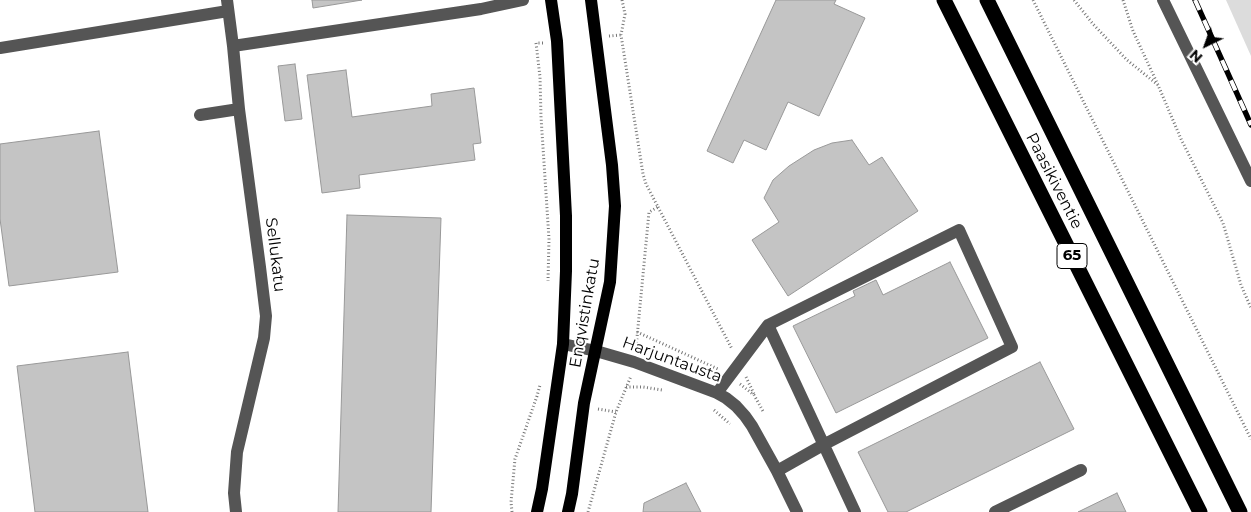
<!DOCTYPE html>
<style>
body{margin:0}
#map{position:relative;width:1251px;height:512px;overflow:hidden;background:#fff;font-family:Montserrat,sans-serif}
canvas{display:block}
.north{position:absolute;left:1181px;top:20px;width:50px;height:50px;-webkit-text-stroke:4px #fff;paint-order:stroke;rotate:222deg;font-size:14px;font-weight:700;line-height:20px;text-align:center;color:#000}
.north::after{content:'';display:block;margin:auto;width:18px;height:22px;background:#000;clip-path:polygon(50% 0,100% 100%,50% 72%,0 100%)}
</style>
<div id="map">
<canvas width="1251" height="512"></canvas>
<div class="north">N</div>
</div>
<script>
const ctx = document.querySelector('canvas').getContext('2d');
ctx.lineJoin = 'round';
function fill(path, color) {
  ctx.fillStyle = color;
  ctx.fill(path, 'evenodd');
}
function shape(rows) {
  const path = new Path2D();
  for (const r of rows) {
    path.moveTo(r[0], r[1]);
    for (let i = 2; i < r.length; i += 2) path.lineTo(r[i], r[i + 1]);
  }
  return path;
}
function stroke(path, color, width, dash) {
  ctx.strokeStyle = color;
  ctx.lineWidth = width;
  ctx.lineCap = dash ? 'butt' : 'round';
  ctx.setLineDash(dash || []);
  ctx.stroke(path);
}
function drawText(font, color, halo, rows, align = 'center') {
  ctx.font = font + ' Montserrat,sans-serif';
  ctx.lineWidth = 4;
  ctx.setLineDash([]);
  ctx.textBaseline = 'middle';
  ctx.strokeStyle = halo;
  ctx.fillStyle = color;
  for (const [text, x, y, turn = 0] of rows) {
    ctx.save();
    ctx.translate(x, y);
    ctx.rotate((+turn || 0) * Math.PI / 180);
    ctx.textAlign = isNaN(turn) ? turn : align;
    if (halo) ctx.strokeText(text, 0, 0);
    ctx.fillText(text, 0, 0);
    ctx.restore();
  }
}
const green = shape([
 [1226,0,1251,0,1251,56]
]);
const building = shape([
 [312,0,362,0,313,8,312,0],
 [776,0,836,0,834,4,865,18,819,116,788,102,766,150,744,140,733,163,707,151,776,0],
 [295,64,302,119,285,121,278,66,295,64],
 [346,70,352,117,432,106,431,94,474,88,481,143,473,144,475,160,359,175,360,188,322,193,307,75,346,70],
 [99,131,118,272,9,286,0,219,0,144,99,131],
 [852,140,869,165,882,157,918,211,788,296,752,240,779,222,764,198,773,180,789,166,814,150,832,143,852,140],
 [347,215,441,218,431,512,338,512,347,215],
 [950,262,988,338,836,413,793,326,855,296,853,291,876,280,883,295,950,262],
 [128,352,148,512,35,512,17,366,128,352],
 [1040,362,1074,429,906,512,888,512,858,452,1040,362],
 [686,483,701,512,643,512,644,503,686,483],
 [1117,493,1126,512,1078,512,1117,493]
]);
const path = shape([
 [622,0,625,14,621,35,643,174,646,184,658,207,649,212,636,348],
 [1033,0,1251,439],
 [1074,0,1093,24,1127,60,1158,85],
 [1123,0,1133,31,1158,85,1181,139,1223,223,1241,285,1251,308],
 [609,36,621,35],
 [543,43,536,43,540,77,541,117,549,239,548,281],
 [658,207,732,349],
 [637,332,718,369],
 [746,377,754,394],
 [740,384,754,395,764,413],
 [626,387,643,387,662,390],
 [598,409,616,412],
 [714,410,730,424],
 [512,512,511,502,515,459,537,396,540,385],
 [588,512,616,412,631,376]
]);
const minor = shape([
 [227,0,233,46,239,109,260,267,266,316,264,338,237,452,234,493,236,512],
 [1163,0,1251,181],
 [233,46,481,9,523,0],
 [0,48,228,11],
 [200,115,239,109],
 [768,325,959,230,1012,347,823,445,777,471],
 [563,344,596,351,634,362,717,393,726,398,736,406,745,416,752,426,777,471,797,512],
 [717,393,768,325,855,512],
 [995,512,1081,470]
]);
const major = shape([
 [537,512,542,489,563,344,566,271,566,216,557,41,551,0],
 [568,512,572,494,584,403,610,282,615,206,612,165,591,0]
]);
const highway = shape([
 [944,0,1200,512],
 [987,0,1240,512]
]);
const rail = shape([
 [1195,0,1251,125]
]);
const shields = [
 [1072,256,30]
];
const shieldNames = [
 ["65",1072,256]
];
const streetNames = [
 ["Paasikiventie",1054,181,63],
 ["Sellukatu",275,255,83],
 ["Enqvistinkatu",585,313,-80],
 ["Harjuntausta",672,360,20]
];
fill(green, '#dcdcdc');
fill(building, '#c4c4c4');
stroke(building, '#999', 1);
stroke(path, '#777', 3, [1, 2.5]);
stroke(minor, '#555', 12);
stroke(major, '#000', 12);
stroke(highway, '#000', 15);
stroke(rail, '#000', 5.5);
stroke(rail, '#fff', 4, [11]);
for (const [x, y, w] of shields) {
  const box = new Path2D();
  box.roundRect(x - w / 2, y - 12.5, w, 25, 4);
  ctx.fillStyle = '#fff';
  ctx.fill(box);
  stroke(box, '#000', 1);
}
drawText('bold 15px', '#000', null, shieldNames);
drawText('16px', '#000', '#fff', streetNames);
</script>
